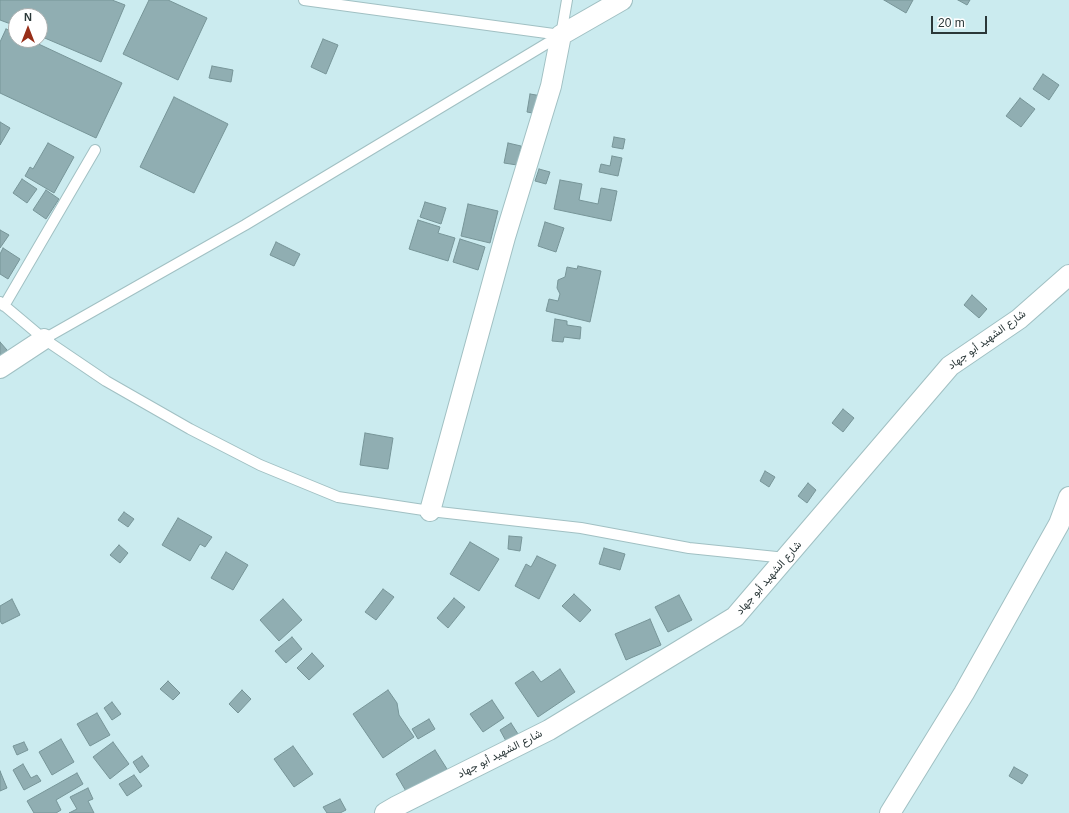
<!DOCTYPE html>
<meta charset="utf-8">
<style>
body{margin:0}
#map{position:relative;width:1069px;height:813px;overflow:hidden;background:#cbebef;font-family:Arial,sans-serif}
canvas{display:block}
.north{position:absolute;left:8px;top:8px;width:40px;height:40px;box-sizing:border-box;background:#fff;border:1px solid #aaafaf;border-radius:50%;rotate:0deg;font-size:11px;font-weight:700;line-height:16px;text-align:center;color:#2a3738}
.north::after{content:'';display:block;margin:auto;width:14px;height:18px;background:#972e18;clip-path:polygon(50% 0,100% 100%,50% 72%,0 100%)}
.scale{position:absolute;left:931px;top:16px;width:56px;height:18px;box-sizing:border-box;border:2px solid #2a3738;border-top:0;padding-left:5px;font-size:12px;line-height:14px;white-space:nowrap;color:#2a3738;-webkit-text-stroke:3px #fff;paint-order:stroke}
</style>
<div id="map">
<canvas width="1069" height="813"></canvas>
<div class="north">N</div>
<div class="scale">20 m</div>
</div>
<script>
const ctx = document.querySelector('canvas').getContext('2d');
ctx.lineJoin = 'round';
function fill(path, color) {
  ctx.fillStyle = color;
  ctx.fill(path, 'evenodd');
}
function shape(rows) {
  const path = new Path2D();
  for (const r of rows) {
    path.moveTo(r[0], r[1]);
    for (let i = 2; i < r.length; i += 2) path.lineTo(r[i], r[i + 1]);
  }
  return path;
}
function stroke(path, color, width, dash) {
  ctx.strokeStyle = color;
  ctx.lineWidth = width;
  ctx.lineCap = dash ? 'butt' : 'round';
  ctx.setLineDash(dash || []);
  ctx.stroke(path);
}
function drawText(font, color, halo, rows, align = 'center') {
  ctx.font = font + ' Arial,Vazirmatn,sans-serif';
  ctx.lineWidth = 3.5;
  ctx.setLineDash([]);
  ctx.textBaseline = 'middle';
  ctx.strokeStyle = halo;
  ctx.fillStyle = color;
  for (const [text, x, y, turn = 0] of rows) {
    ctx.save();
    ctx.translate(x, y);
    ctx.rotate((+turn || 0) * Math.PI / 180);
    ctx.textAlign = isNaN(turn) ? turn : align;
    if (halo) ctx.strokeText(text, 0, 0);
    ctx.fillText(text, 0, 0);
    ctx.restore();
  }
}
const building = shape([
 [0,0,112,0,125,5,101,62,40,36,40,16,16,16,16,26,0,20,0,0],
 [149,0,168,0,207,18,178,80,123,54,149,0],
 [884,0,913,0,906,13,884,0],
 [958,0,970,0,967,5,958,0],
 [6,29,16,33,16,40,30,40,122,83,96,138,0,93,0,42,6,29],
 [323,39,338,45,326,74,311,67,323,39],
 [212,66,233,70,231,82,209,78,212,66],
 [1043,74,1059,85,1049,100,1033,89,1043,74],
 [530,94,542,96,538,114,527,112,530,94],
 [174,97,228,124,194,193,140,167,174,97],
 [1020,98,1035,109,1021,127,1006,116,1020,98],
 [0,122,10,128,0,145,0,122],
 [614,137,625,139,623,149,612,147,614,137],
 [48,143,74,157,54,193,25,176,30,167,33,169,48,143],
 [508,143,521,146,517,165,504,163,508,143],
 [612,156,622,158,618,176,599,172,601,164,610,166,612,156],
 [539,169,550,172,546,184,535,181,539,169],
 [22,179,37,189,27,203,13,193,22,179],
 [560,180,582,184,579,200,598,204,601,188,617,191,611,221,554,209,560,180],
 [46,190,59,199,46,219,33,210,46,190],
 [425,202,446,208,441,224,420,217,425,202],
 [468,204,498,211,490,243,461,236,468,204],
 [418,220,440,227,438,233,455,238,448,261,409,249,418,220],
 [545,222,564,228,556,252,538,246,545,222],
 [0,230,9,235,0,248,0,230],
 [460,239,485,247,478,270,453,262,460,239],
 [276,242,300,254,294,266,270,255,276,242],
 [3,248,20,259,8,279,0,274,0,254,3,248],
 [578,266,601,271,590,322,546,311,549,299,558,301,560,294,557,288,558,280,565,277,567,267,577,269,578,266],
 [972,295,987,309,979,318,964,305,972,295],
 [555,319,567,321,567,325,581,327,580,339,564,337,563,342,552,341,555,319],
 [0,342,7,350,0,356,0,342],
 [843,409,854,418,843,432,832,423,843,409],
 [365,433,393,438,388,469,360,465,365,433],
 [765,471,775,477,769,487,760,481,765,471],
 [808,483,816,490,807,503,798,496,808,483],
 [124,512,134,519,128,527,118,520,124,512],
 [178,518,212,537,205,547,200,544,190,561,162,545,178,518],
 [509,536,522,537,520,551,508,549,509,536],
 [470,542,499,559,479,591,450,574,470,542],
 [119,545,128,553,120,563,110,555,119,545],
 [604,548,625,554,620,570,599,564,604,548],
 [226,552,248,565,233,590,211,578,226,552],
 [537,556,556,565,539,599,515,586,526,564,531,567,537,556],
 [383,589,394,597,376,620,365,612,383,589],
 [574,594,591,610,580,622,562,606,574,594],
 [679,595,692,620,668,632,655,607,679,595],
 [454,598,465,607,448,628,437,618,454,598],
 [12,599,20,615,2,624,0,621,0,606,12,599],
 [283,599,302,620,279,641,260,620,283,599],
 [650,619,661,645,626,660,615,634,650,619],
 [292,637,302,649,286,663,275,651,292,637],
 [312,653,324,666,309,680,297,668,312,653],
 [560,669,575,692,538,717,515,683,533,671,541,682,560,669],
 [168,681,180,693,173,700,160,689,168,681],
 [242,690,251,699,238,713,229,704,242,690],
 [388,690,397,703,399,715,414,737,383,758,353,714,388,690],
 [492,700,504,718,483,732,470,714,492,700],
 [112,702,121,714,112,720,104,708,112,702],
 [97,713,110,735,90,746,77,724,97,713],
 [429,719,435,729,418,739,412,729,429,719],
 [511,723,518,734,506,741,500,730,511,723],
 [61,739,74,762,52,775,39,752,61,739],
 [24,742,28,750,17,755,13,746,24,742],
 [113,742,129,764,110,779,93,757,113,742],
 [293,746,313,774,294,787,274,759,293,746],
 [435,750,447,769,407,793,396,774,435,750],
 [142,756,149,766,140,773,133,762,142,756],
 [23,764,31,778,37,775,41,781,24,790,13,770,23,764],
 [1014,767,1028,775,1022,784,1009,776,1014,767],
 [0,771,7,788,0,791,0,771],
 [77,773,83,784,56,800,61,810,56,813,34,813,27,801,77,773],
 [134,775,142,786,127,796,119,784,134,775],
 [88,788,93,799,88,801,94,813,69,813,77,809,70,797,88,788],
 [340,799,346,810,340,813,327,813,323,807,340,799]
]);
const lane = shape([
 [304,0,561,35,567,0],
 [0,302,44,339,106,381,190,429,260,465,338,497,430,511,581,528,689,548,786,558],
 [4,306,95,150],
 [44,339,245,225,561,35]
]);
const street = shape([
 [0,368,44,339],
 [430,511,505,237,551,86,561,35,622,0],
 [385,813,397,806,549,730,735,617,950,366,1019,319,1069,275],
 [890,813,964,693,1059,524,1069,497]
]);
const streetNames = [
 ["شارع الشهيد أبو جهاد",987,340,-36],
 ["شارع الشهيد أبو جهاد",769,578,-49],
 ["شارع الشهيد أبو جهاد",500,754,-27]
];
fill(building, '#90aeb2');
stroke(building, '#779598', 1);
stroke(lane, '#a1c0c3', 12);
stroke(street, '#a1c0c3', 22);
stroke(lane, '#fff', 10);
stroke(street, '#fff', 20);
drawText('11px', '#2a3738', '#fff', streetNames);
</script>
